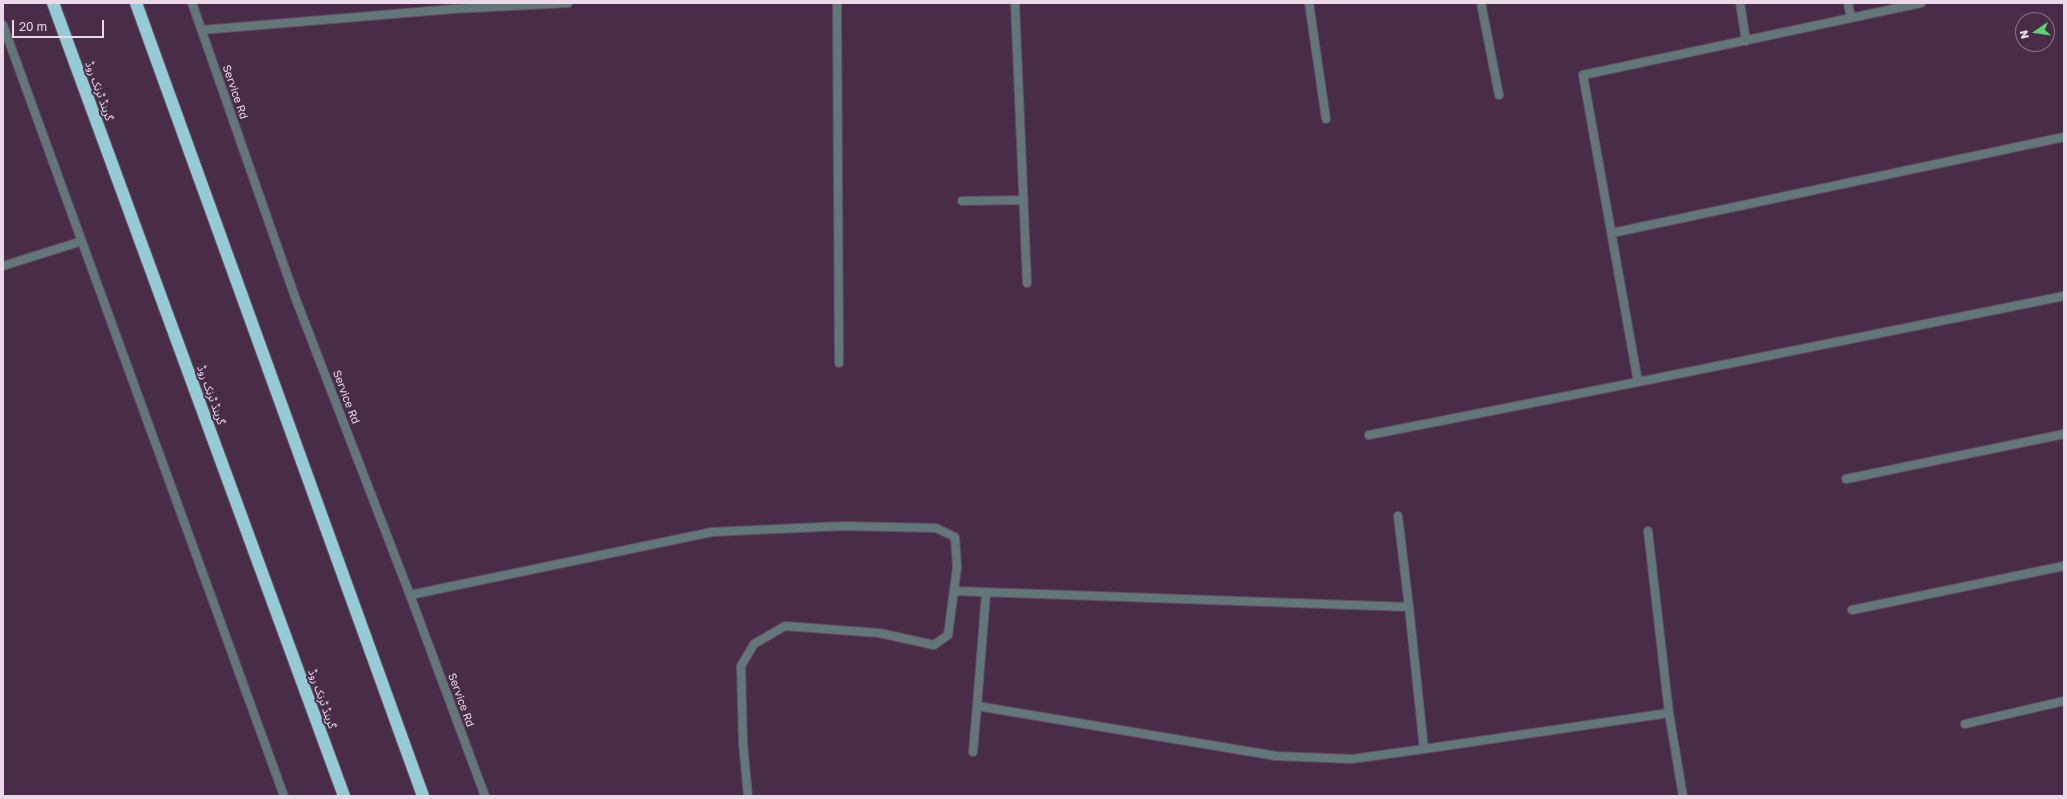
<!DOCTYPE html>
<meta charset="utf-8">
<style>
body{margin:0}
#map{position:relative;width:2067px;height:799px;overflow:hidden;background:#492d48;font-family:"Golos Text",sans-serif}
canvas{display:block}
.frame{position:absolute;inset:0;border:4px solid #ebd9ea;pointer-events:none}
.north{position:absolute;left:2015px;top:12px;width:40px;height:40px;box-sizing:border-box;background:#492d48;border:1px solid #8a7289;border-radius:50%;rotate:257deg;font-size:11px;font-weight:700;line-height:16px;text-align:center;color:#ebd9ea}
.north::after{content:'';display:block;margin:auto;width:14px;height:18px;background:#55d671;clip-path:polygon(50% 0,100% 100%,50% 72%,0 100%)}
.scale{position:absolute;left:12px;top:20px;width:92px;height:18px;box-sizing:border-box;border:2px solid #ebd9ea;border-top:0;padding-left:5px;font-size:12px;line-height:14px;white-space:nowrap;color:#ebd9ea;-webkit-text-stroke:3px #492d48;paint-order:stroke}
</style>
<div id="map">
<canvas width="2067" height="799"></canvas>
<div class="frame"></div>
<div class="north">N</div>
<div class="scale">20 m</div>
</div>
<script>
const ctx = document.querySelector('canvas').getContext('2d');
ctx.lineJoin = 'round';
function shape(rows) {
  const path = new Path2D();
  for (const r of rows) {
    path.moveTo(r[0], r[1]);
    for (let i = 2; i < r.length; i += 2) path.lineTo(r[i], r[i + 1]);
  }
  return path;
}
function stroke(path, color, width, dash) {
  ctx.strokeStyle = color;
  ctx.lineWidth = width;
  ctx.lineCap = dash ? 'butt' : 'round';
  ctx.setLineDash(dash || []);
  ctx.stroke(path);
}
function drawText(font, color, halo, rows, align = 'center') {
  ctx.font = font + ' "Golos Text","Noto Sans Arabic",sans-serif';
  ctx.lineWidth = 4;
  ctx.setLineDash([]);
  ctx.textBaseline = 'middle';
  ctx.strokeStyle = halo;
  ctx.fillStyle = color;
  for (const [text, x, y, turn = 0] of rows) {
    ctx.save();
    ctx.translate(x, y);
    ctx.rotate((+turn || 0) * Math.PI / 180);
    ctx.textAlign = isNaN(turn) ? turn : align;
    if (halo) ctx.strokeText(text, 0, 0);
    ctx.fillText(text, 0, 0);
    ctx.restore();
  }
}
const street = shape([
 [192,3,295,297,410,595,485,796],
 [837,3,839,363],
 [1015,3,1027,283],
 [1309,3,1326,119],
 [1481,3,1499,95],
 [1740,3,1746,41],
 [1848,3,1851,18],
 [1921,3,1583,75,1638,382,2064,296],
 [3,25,284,796],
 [202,30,453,9,568,3],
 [962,201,1024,200],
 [1612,233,2064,137],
 [3,266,82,241],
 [1369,435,1638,382],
 [1846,479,2064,434],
 [1648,531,1669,713],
 [954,591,1409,607,1398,516],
 [986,593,977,706,1276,756,1352,759,1424,749,1409,607],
 [410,595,712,532,843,526,936,528,955,537,957,567,948,635,934,645,879,633,785,626,754,644,741,666,743,743,748,796],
 [1852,610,2064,566],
 [1965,724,2064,701],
 [1424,749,1669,713,1683,796],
 [973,752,977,706]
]);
const highway = shape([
 [53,3,344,796],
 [136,3,423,796]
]);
const streetNames = [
 ["گرینڈ ٹرنک روڈ",99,91,70],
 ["Service Rd",235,92,71],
 ["گرینڈ ٹرنک روڈ",211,395,70],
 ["Service Rd",346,397,69],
 ["گرینڈ ٹرنک روڈ",322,699,70],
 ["Service Rd",461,700,70]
];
stroke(street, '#664c65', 10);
stroke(highway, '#664c65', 14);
stroke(street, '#61777a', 8);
stroke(highway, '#94cbd4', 12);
drawText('11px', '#ebd9ea', '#492d48', streetNames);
</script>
